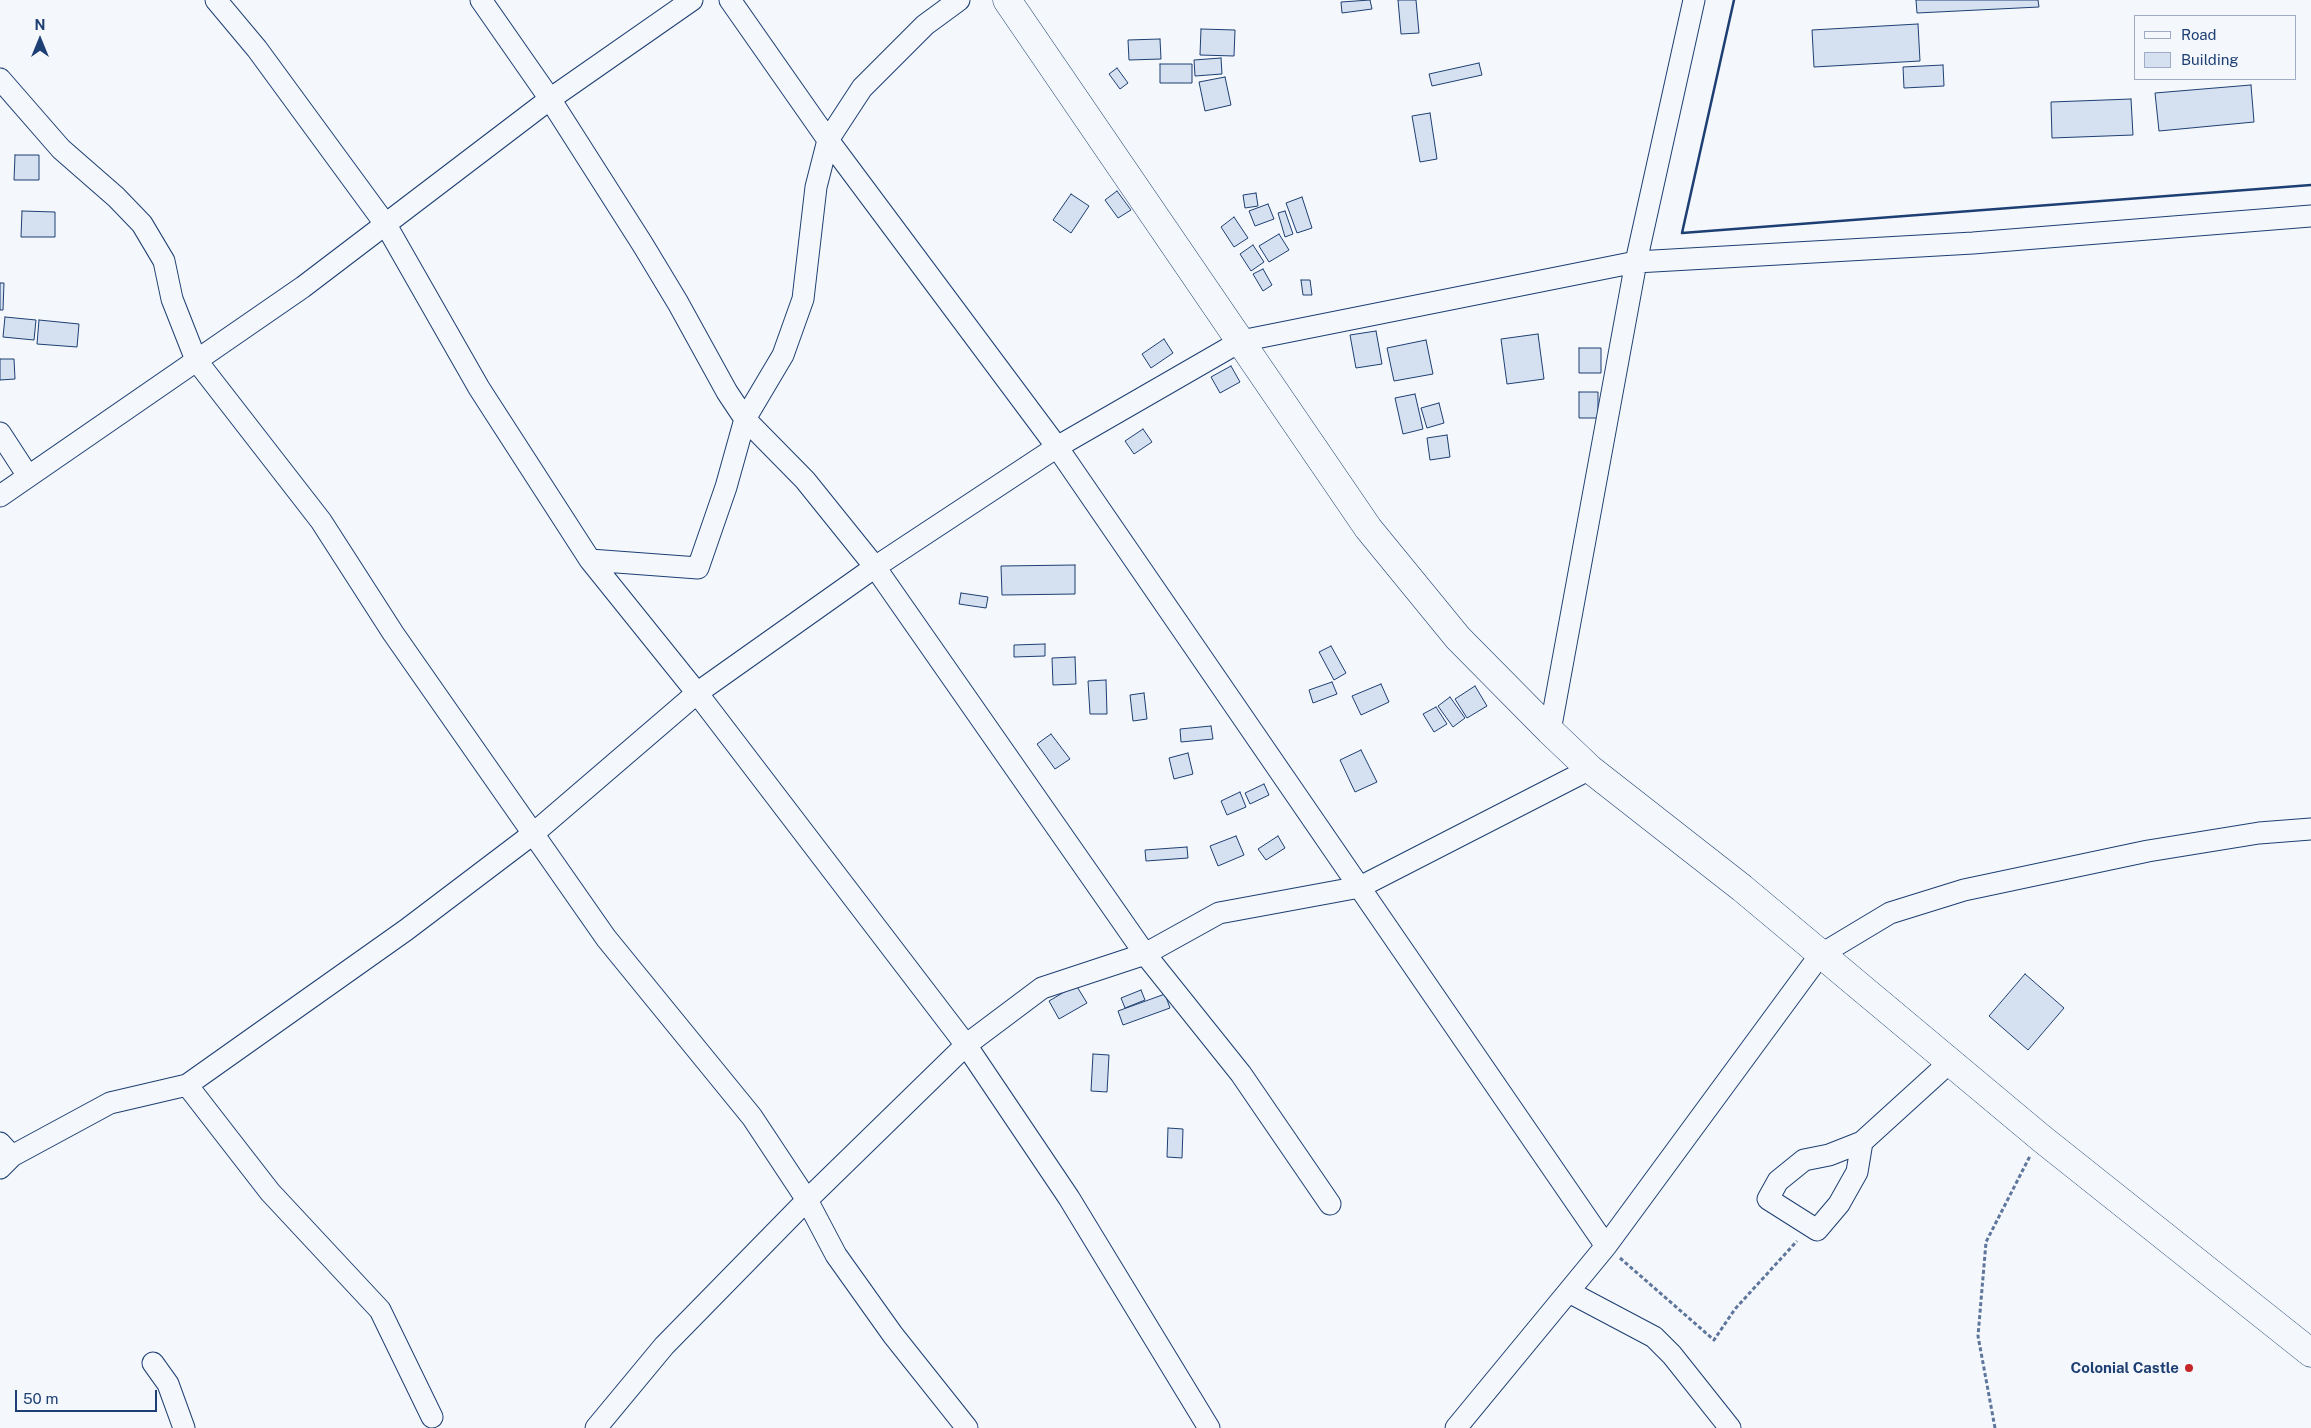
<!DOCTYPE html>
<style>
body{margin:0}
#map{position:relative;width:2311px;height:1428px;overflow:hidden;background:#f4f7fb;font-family:"Public Sans",sans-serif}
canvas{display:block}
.legend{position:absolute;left:2134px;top:15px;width:162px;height:65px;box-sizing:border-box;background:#f4f7fb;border:1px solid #9eadc5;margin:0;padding:6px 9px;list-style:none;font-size:15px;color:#1d3f73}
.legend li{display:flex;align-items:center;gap:10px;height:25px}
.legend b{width:25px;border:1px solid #9eadc5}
.north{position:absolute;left:15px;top:15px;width:50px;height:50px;-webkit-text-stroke:4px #f4f7fb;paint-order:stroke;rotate:0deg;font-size:14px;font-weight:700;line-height:20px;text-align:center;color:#1d3f73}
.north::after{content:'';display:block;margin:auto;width:18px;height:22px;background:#1d3f73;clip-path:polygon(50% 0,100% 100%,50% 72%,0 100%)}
.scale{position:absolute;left:15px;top:1390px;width:142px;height:22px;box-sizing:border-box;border:2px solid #1d3f73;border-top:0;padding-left:6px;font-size:15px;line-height:18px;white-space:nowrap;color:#1d3f73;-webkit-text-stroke:4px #f4f7fb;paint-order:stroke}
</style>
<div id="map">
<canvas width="2311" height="1428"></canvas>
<ul class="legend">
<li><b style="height:6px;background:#f4f7fb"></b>Road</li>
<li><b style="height:14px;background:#d5e0f0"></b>Building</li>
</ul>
<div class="north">N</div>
<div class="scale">50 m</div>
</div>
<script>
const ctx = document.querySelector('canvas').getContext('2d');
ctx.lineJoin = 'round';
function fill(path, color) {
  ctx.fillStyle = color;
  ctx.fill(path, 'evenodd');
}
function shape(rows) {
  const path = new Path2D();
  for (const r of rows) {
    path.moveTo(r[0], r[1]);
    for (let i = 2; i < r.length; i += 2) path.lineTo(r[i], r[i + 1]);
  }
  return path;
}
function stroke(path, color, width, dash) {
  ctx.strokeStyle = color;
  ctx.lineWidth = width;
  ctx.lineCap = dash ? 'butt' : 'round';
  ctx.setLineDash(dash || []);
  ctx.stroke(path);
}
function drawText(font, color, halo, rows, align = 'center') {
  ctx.font = font + ' "Public Sans",sans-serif';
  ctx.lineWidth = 4;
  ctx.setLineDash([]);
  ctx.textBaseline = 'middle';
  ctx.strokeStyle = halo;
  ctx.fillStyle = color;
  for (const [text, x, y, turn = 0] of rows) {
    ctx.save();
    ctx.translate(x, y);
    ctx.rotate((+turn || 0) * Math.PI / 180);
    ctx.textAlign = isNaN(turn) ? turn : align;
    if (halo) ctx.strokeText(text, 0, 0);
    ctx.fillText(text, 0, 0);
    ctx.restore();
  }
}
const building = shape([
 [1370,0,1372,9,1342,13,1341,2,1370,0],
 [1398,0,1416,0,1419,33,1401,34,1398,0],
 [1916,0,2038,0,2039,7,1917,13,1916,0],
 [1918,24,1920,61,1814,67,1812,30,1918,24],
 [1201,29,1235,30,1234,56,1200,55,1201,29],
 [1160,39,1161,59,1129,60,1128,40,1160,39],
 [1221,58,1222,74,1195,76,1194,60,1221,58],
 [1479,63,1482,75,1432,86,1429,74,1479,63],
 [1160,64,1192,64,1192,83,1160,83,1160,64],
 [1943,65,1944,86,1904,88,1903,67,1943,65],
 [1117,68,1128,83,1120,89,1109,74,1117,68],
 [1225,77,1231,105,1205,111,1199,82,1225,77],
 [2251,85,2254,122,2159,131,2155,93,2251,85],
 [2131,99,2133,135,2052,138,2051,102,2131,99],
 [1430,113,1437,159,1420,162,1412,116,1430,113],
 [15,155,39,155,39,180,14,180,15,155],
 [1117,191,1131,210,1118,218,1105,200,1117,191],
 [1256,193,1258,206,1245,208,1243,195,1256,193],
 [1071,194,1089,206,1071,233,1053,220,1071,194],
 [1302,197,1312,228,1297,233,1286,203,1302,197],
 [1268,204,1274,219,1255,226,1249,211,1268,204],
 [22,211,55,212,55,237,21,237,22,211],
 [1285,211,1293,234,1285,237,1278,213,1285,211],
 [1234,217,1248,238,1234,247,1221,227,1234,217],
 [1279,234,1289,250,1269,262,1259,246,1279,234],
 [1253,245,1264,262,1251,271,1240,254,1253,245],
 [1263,269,1272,285,1263,291,1253,274,1263,269],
 [1301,280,1310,280,1312,295,1303,295,1301,280],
 [0,283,4,283,3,310,0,310,0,283],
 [5,317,36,320,34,340,3,337,5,317],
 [39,320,79,324,77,347,37,344,39,320],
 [1376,331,1382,364,1356,368,1350,335,1376,331],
 [1538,334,1544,379,1507,384,1501,339,1538,334],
 [1164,339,1173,353,1151,368,1142,354,1164,339],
 [1426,340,1433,374,1394,381,1387,348,1426,340],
 [1579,348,1601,348,1601,373,1579,373,1579,348],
 [0,359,14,359,15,379,0,380,0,359],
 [1231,366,1240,382,1220,393,1211,377,1231,366],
 [1579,392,1598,392,1598,418,1579,418,1579,392],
 [1415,394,1423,429,1403,434,1395,398,1415,394],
 [1439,403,1444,423,1427,428,1421,408,1439,403],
 [1143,429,1152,442,1134,454,1125,441,1143,429],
 [1447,435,1450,457,1430,460,1427,438,1447,435],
 [1075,565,1075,594,1002,595,1001,566,1075,565],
 [961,593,988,597,986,608,959,604,961,593],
 [1045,644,1045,656,1014,657,1014,645,1045,644],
 [1331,646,1346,673,1334,680,1319,652,1331,646],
 [1075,657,1076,684,1053,685,1052,658,1075,657],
 [1106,680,1107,714,1090,714,1088,681,1106,680],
 [1332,682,1337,694,1313,703,1309,690,1332,682],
 [1381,684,1389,702,1361,715,1352,696,1381,684],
 [1475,686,1487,706,1467,718,1455,699,1475,686],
 [1144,693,1147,719,1133,721,1130,695,1144,693],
 [1450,697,1465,718,1453,727,1438,706,1450,697],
 [1436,707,1447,724,1434,732,1423,714,1436,707],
 [1211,726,1213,739,1181,742,1180,729,1211,726],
 [1051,734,1070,759,1055,769,1037,744,1051,734],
 [1361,750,1377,782,1355,792,1340,760,1361,750],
 [1188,753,1193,774,1174,779,1169,758,1188,753],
 [1264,784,1269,795,1250,804,1245,793,1264,784],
 [1240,792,1246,807,1227,815,1221,801,1240,792],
 [1236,836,1244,855,1218,866,1210,846,1236,836],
 [1278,836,1285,848,1266,860,1258,849,1278,836],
 [1187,847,1188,858,1146,861,1145,850,1187,847],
 [2025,974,2064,1008,2028,1050,1989,1016,2025,974],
 [1076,985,1087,1003,1059,1019,1049,1001,1076,985],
 [1141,990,1145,1000,1125,1008,1121,998,1141,990],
 [1165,994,1170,1008,1123,1025,1118,1011,1165,994],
 [1093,1054,1109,1055,1107,1092,1091,1091,1093,1054],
 [1168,1128,1183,1129,1182,1158,1167,1157,1168,1128]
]);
const path = shape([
 [1620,1258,1714,1340,1735,1309,1797,1241],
 [1995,1428,1978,1336,1986,1242,2030,1156]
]);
const minor = shape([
 [216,0,257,49,386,225,479,388,590,560,697,693,966,1045,1069,1198,1209,1428],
 [481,0,550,99,643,245,678,303,727,392,745,419,805,480,875,567,1145,954,1241,1074,1330,1204],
 [730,0,828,140,1057,447,1606,1246],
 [0,79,61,149,116,197,142,224,164,261,172,299,196,360,321,521,393,633,606,938,752,1117,807,1200,836,1255,893,1335,967,1428],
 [0,433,28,476],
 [0,496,303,287,550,99,692,0],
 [590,560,698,568,726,487,745,419,783,355,803,299,816,187,828,140,862,88,925,25,959,0],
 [1550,731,1636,262,1694,0],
 [187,1085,270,1192,380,1310,432,1417],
 [1862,1142,1857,1172,1839,1204,1817,1230,1768,1199,1778,1181,1804,1160,1829,1155,1862,1142,1950,1062],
 [0,1143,12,1156],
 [0,1168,12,1156,110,1103,187,1085,406,930,534,833,697,693,875,567,1057,447,1241,341,1636,262,1973,243,2311,216],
 [1569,1292,1654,1337,1672,1355,1730,1428],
 [153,1363,168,1384,184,1428],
 [596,1428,664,1346,807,1200,966,1045,1042,988,1145,954,1219,913,1360,887,1590,769],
 [1456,1428,1606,1246,1820,955,1890,913,1964,890,2148,851,2259,833,2311,829]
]);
const highway = shape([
 [1007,0,1368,528,1458,638,1550,731,1590,769,1742,888,2041,1138,2311,1353]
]);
const wall = shape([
 [1734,0,1682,233,2311,185]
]);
const markers = [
 [2189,1368,5,"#c62828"]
];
const poiNames = [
 ["Colonial Castle",2179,1368]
];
fill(building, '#d5e0f0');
stroke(building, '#1d3f73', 1);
stroke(minor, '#1d3f73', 23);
stroke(highway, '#1d3f73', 29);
stroke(path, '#5e769c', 3, [4, 2.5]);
stroke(minor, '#f4f7fb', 21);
stroke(highway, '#f4f7fb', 28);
stroke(wall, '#1d3f73', 2.5);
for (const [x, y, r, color] of markers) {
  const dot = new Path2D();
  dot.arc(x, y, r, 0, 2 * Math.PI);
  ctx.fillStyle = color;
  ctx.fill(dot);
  stroke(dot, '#f4f7fb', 2);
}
drawText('bold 15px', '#1d3f73', '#f4f7fb', poiNames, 'right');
</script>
